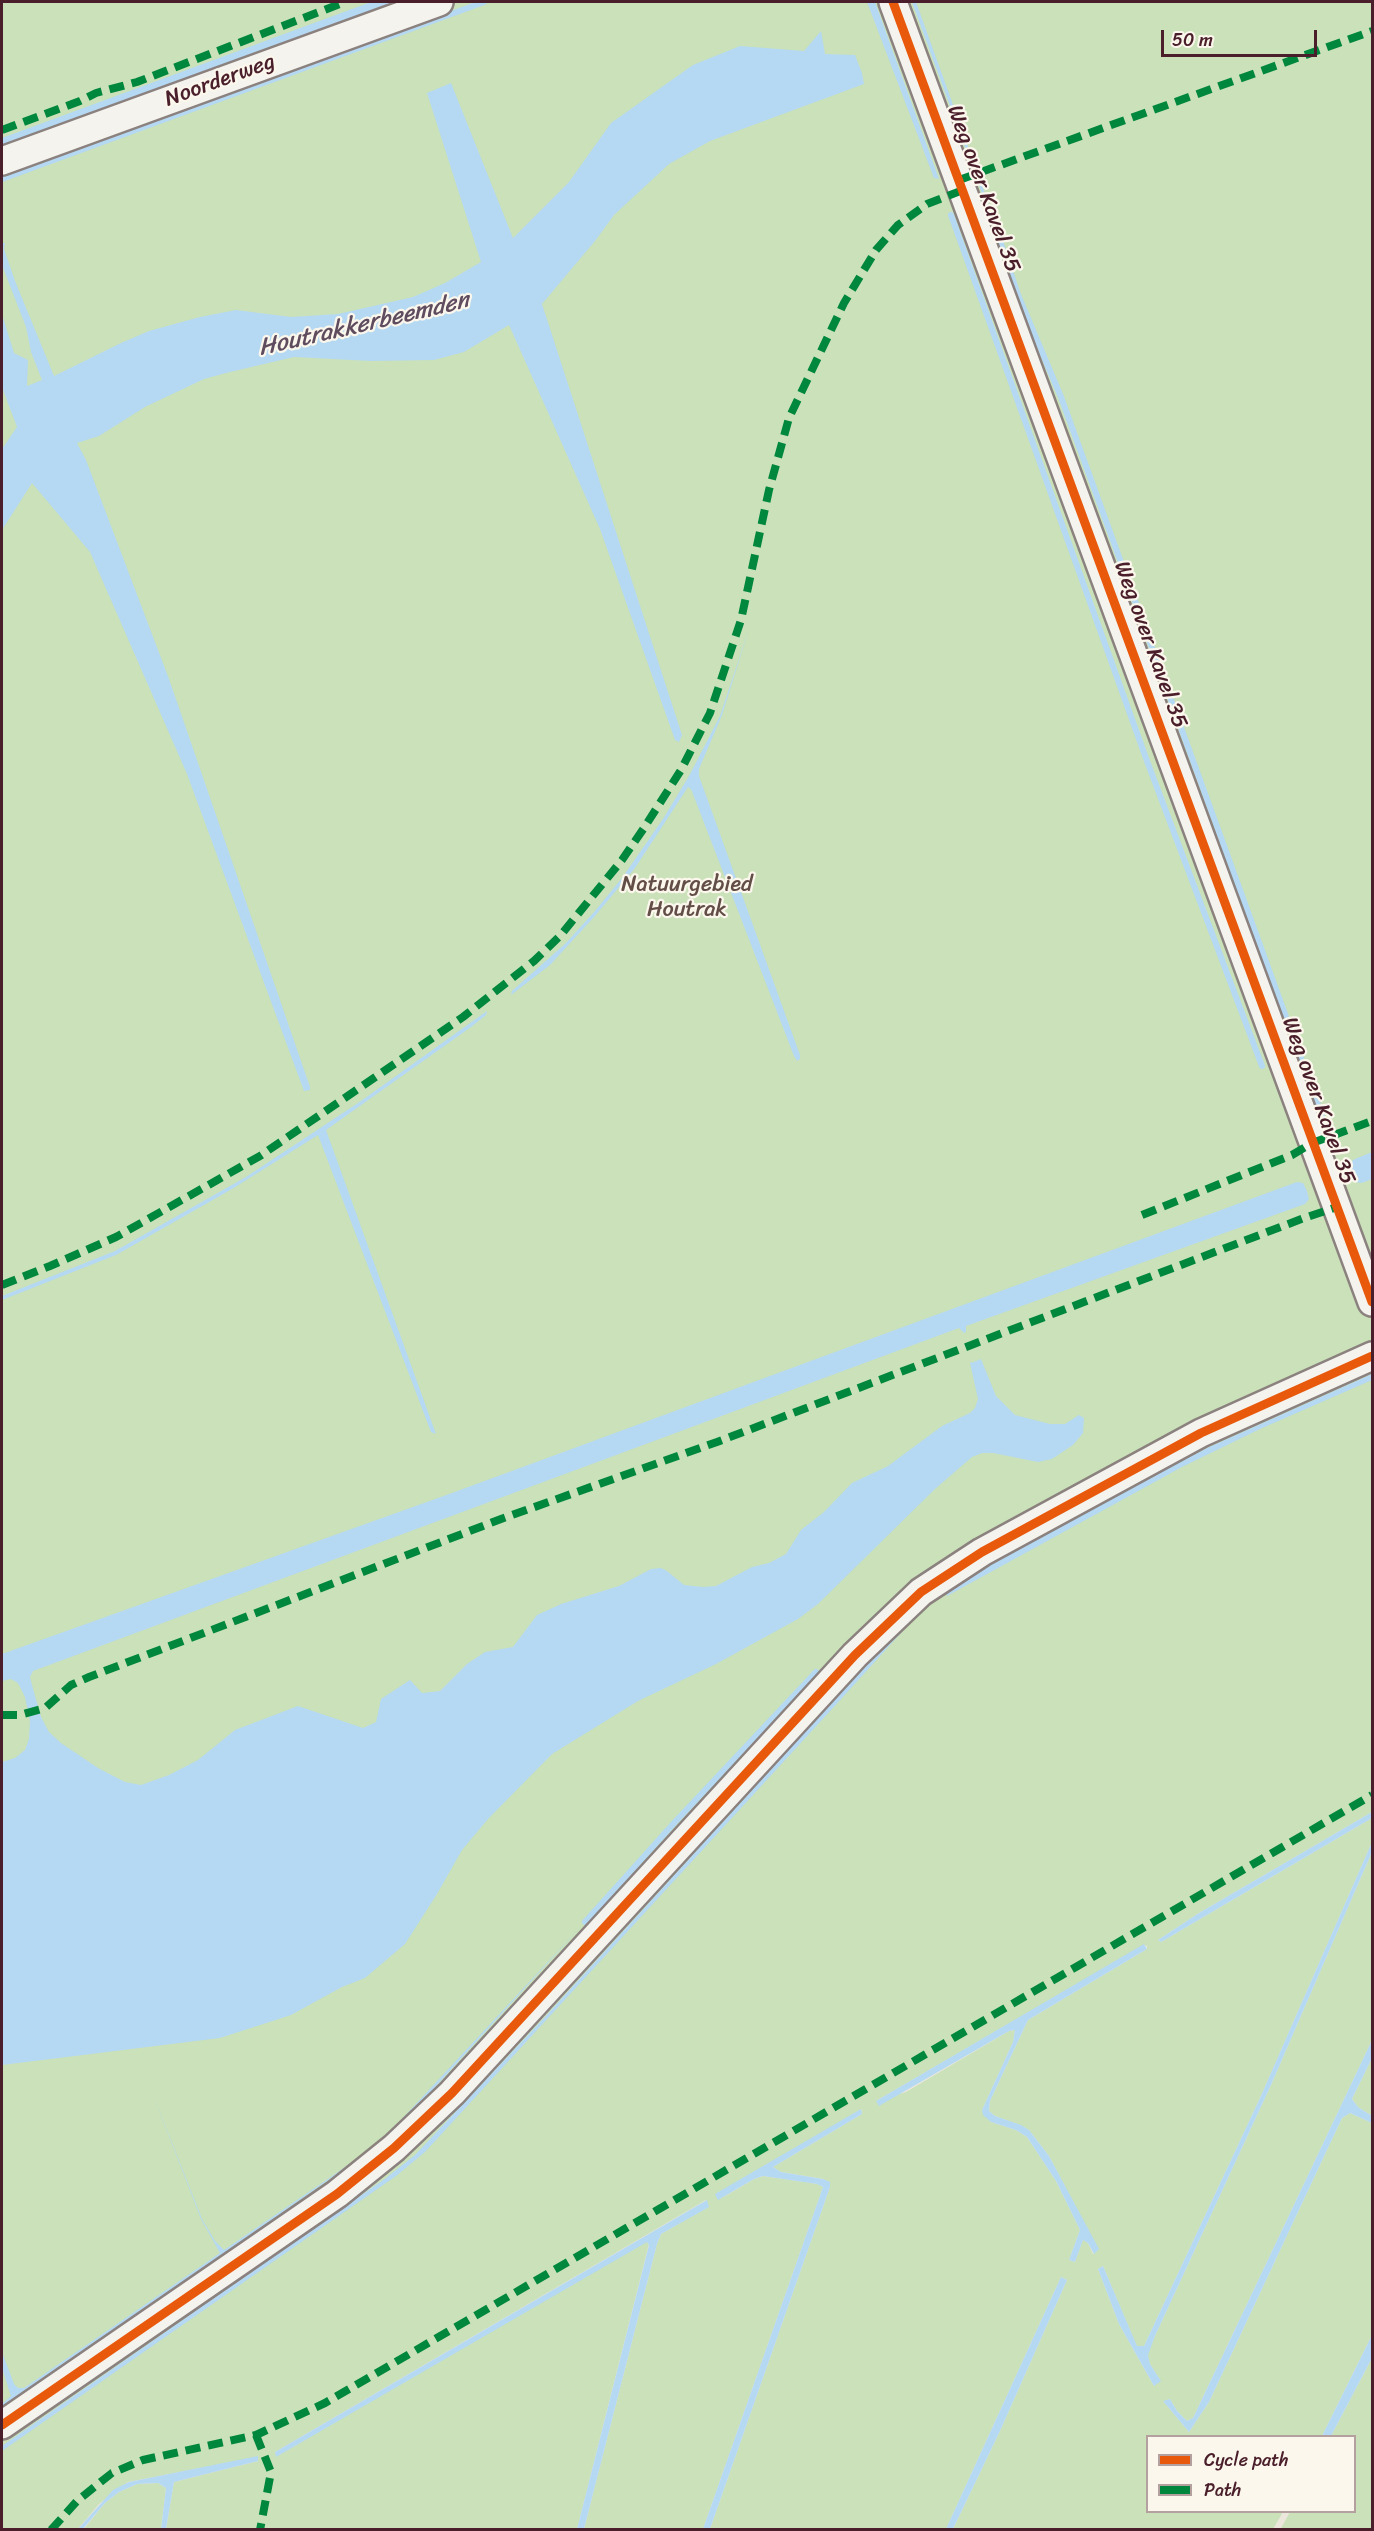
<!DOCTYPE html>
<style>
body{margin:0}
#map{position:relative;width:1374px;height:2531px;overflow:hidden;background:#ece7dd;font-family:Sriracha,sans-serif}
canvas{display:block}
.frame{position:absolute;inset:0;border:3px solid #4a1f2b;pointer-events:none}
.legend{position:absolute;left:1146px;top:2435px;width:210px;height:78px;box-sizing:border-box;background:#fbf7ec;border:2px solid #b4a19f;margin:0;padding:8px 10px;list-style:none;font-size:18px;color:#4a1f2b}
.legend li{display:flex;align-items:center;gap:12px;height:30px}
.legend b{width:30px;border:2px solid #b4a19f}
.scale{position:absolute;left:1161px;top:30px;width:156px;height:27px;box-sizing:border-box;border:3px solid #4a1f2b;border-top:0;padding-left:8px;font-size:18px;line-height:21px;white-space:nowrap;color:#4a1f2b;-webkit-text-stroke:4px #fbf7ec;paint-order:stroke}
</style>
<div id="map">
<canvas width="1374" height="2531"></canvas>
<div class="frame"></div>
<ul class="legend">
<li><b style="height:8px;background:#e8590c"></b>Cycle path</li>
<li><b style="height:8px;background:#00873e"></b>Path</li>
</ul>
<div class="scale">50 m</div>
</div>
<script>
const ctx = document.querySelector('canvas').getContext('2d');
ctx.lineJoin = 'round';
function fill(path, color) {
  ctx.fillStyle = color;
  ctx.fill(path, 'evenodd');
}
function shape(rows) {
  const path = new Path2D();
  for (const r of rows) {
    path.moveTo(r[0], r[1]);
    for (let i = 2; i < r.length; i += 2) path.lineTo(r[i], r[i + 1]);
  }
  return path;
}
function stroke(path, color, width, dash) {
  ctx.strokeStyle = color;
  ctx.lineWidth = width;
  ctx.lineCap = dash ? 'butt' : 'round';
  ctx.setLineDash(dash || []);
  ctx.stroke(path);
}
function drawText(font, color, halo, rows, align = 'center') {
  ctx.font = font + ' Sriracha,sans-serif';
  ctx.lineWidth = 4.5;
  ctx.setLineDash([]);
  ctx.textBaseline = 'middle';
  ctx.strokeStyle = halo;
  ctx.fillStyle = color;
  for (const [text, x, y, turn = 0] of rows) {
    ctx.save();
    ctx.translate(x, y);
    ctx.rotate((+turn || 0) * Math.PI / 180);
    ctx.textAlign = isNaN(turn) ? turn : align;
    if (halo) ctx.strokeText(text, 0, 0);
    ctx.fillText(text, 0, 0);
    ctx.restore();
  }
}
const green = shape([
 [2,2,1372,2,1372,1812,1199,1913,1158,1940,1161,1942,1372,1818,1372,1842,1260,2098,1144,2346,1137,2347,1103,2266,1098,2269,1119,2324,1154,2386,1160,2380,1150,2364,1147,2355,1155,2336,1271,2085,1372,1852,1372,2040,1193,2418,1187,2421,1177,2411,1170,2399,1164,2402,1189,2432,1209,2402,1342,2118,1350,2113,1372,2123,1372,2335,1322,2436,1148,2436,1148,2512,1283,2512,1273,2529,953,2529,1000,2431,1067,2280,1061,2277,946,2529,710,2529,830,2187,824,2179,781,2172,773,2167,862,2114,861,2109,719,2200,754,2179,763,2176,818,2184,823,2187,703,2529,584,2529,657,2244,661,2234,708,2207,706,2200,275,2452,277,2456,647,2241,649,2244,577,2529,166,2529,174,2482,258,2461,258,2457,128,2482,99,2504,78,2529,2,2529],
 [1144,1945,1147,1946,1147,1949,1028,2020,990,2101,989,2111,995,2116,1020,2125,1029,2130,1049,2156,1098,2249,1093,2254,1088,2243,1083,2239,1075,2262,1069,2260,1080,2230,1056,2181,1027,2137,1016,2130,991,2122,982,2110,1013,2042,1015,2030,1009,2031,906,2092,876,2101],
 [1372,2058,1372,2116,1358,2107,1352,2099],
 [1372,2358,1372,2529,1280,2530,1290,2512,1354,2512,1354,2436,1331,2436],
 [158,2483,166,2488,161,2529,83,2530,105,2503,119,2492,137,2484]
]);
const water = shape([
 [371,2,401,2,2,146,2,138],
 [867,2,875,2,939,179,934,178],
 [912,2,916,2,1001,238,998,237],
 [821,31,825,54,855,55,862,73,864,84,710,141,669,164,614,215,595,241,542,304,682,735,679,742,675,740,600,529,509,325,464,352,434,360,371,361,294,357,230,372,204,379,145,407,99,436,77,443,86,460,169,679,310,1087,310,1090,304,1091,187,774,90,552,32,483,2,530,2,449,17,427,2,387,2,314,14,353,28,360,27,386,42,380,31,352,26,327,2,265,2,243,5,243,4,249,15,281,54,376,121,343,149,331,200,317,236,310,291,317,338,314,413,297,445,283,481,262,427,93,451,83,513,238,569,182,611,123,693,65,740,46,804,51],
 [750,626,722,715,699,769,699,776,800,1055,800,1059,797,1061,794,1056,691,789,688,787,635,868,594,917,550,965,511,995,512,991,566,943,595,911,622,878,663,819,689,776,720,716],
 [487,1011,486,1015,471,1027,326,1130,436,1434,431,1432,318,1135,232,1189,116,1255,2,1300,2,1296,115,1251,246,1177,361,1101],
 [1372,1152,1372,1179,1362,1183,1355,1182,1347,1168,1349,1163,1355,1159],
 [1297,1182,1303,1183,1307,1191,1309,1199,1305,1204,966,1326,966,1332,964,1333,959,1328,33,1671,30,1677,32,1685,41,1717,49,1732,61,1743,98,1768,125,1782,141,1785,169,1775,198,1760,235,1730,298,1706,363,1728,376,1722,381,1699,410,1680,422,1693,440,1691,467,1664,485,1652,513,1647,537,1615,561,1604,619,1586,651,1569,661,1568,667,1571,684,1585,703,1587,716,1586,752,1567,769,1563,786,1554,801,1530,824,1512,852,1483,888,1466,942,1426,970,1413,975,1408,978,1399,970,1363,974,1362,981,1359,996,1396,1015,1415,1050,1424,1065,1424,1079,1415,1084,1418,1083,1433,1073,1445,1052,1459,1038,1462,993,1453,982,1453,972,1457,935,1489,818,1604,798,1619,716,1664,638,1701,552,1754,488,1819,462,1850,437,1894,405,1944,365,1978,342,1987,291,2015,220,2038,2,2065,2,1762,15,1758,25,1750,29,1739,30,1721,25,1697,18,1683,11,1679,2,1681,2,1654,452,1493],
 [1372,1374,1372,1380,1260,1429,1182,1467,947,1596,946,1591,985,1568,1147,1479,1207,1448],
 [907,1620,910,1623,832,1709,425,2152,396,2176,2,2451,2,2446,386,2178,415,2155,544,2018],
 [1372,1812,1372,1818,1161,1942,1158,1940,1199,1913],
 [1372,1842,1372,1852,1271,2085,1155,2336,1148,2355,1150,2364,1161,2381,1154,2386,1119,2324,1098,2269,1103,2266,1137,2346,1144,2346,1260,2098],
 [585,1922,397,2129,357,2160,2,2409,2,2404,11,2396,2,2368,2,2352,14,2384,18,2388,24,2388,220,2253,201,2219,150,2087,202,2219,215,2241,224,2250,354,2161,388,2134],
 [1144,1944,1147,1949,1028,2020,990,2101,989,2111,995,2116,1021,2125,1029,2130,1049,2156,1099,2249,1094,2254,1088,2243,1083,2240,1075,2262,1069,2260,1080,2230,1056,2181,1027,2137,1016,2130,991,2122,983,2115,982,2110,1013,2042,1015,2030,1009,2031,879,2106,876,2101],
 [1372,2040,1372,2058,1352,2099,1358,2107,1372,2116,1372,2123,1350,2113,1342,2118,1209,2402,1189,2432,1163,2401,1170,2399,1177,2411,1187,2421,1193,2418],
 [861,2109,862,2114,773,2167,781,2172,823,2179,830,2182,830,2187,710,2529,703,2529,823,2187,817,2184,763,2176,754,2179,718,2200,715,2194],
 [707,2200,709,2207,661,2234,657,2244,584,2529,577,2529,649,2245,647,2242,276,2457,275,2452],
 [1061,2277,1067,2280,1000,2431,953,2529,946,2529],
 [1372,2335,1372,2358,1331,2436,1322,2436],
 [258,2456,258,2461,174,2482,166,2529,161,2529,166,2488,158,2483,137,2484,119,2492,105,2503,83,2529,78,2529,113,2490,129,2482]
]);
const stream = shape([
 [2,179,484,2],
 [951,215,1147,761,1262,1066],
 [999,238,1018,295,1061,397,1322,1116],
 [585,1922,675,1822,816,1672]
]);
const minor = shape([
 [893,2,1372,1302],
 [2,161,439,2],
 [2,2425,337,2194,394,2148,452,2093,855,1655,921,1592,982,1552,1201,1433,1372,1356]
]);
const quiet = shape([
 [2,130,80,101,96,93,137,82,345,2],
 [959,180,1372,31],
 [1142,1215,1292,1155,1312,1143,1372,1121],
 [2,1285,50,1266,116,1237,260,1156,463,1017,534,961,560,936,622,860,644,828,681,770,710,713,741,620,769,490,789,418,844,303,876,250,898,225,927,204,963,190],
 [2,1715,20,1715,45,1708,71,1685,89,1677,501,1519,717,1442,1304,1218,1337,1207],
 [256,2435,271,2472,260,2530],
 [51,2530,77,2501,112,2473,143,2460,256,2435,325,2403,1372,1795]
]);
const cycleway = shape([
 [893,2,1372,1302],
 [2,2425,337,2194,394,2148,452,2093,855,1655,921,1592,982,1552,1201,1433,1372,1356]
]);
const streetNames = [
 ["Noorderweg",220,81,-20],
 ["Weg over Kavel 35",983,189,70],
 ["Weg over Kavel 35",1150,645,70],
 ["Weg over Kavel 35",1318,1101,70]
];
const parkNames = [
 ["Natuurgebied",687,885],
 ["Houtrak",687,910]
];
const waterNames = [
 ["Houtrakkerbeemden",364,325,-13]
];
fill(green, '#cae1b9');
fill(water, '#b5d9f3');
stroke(stream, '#b5d9f3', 6);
stroke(minor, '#8b817e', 32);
stroke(minor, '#f4f3ee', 27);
stroke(quiet, '#00873e', 8, [15, 8]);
stroke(cycleway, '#e8590c', 9);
drawText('22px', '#4a1f2b', '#fbf7ec', streetNames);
drawText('22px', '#634e47', '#fbf7ec', parkNames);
drawText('italic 24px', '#5f4c5f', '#fbf7ec', waterNames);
</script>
